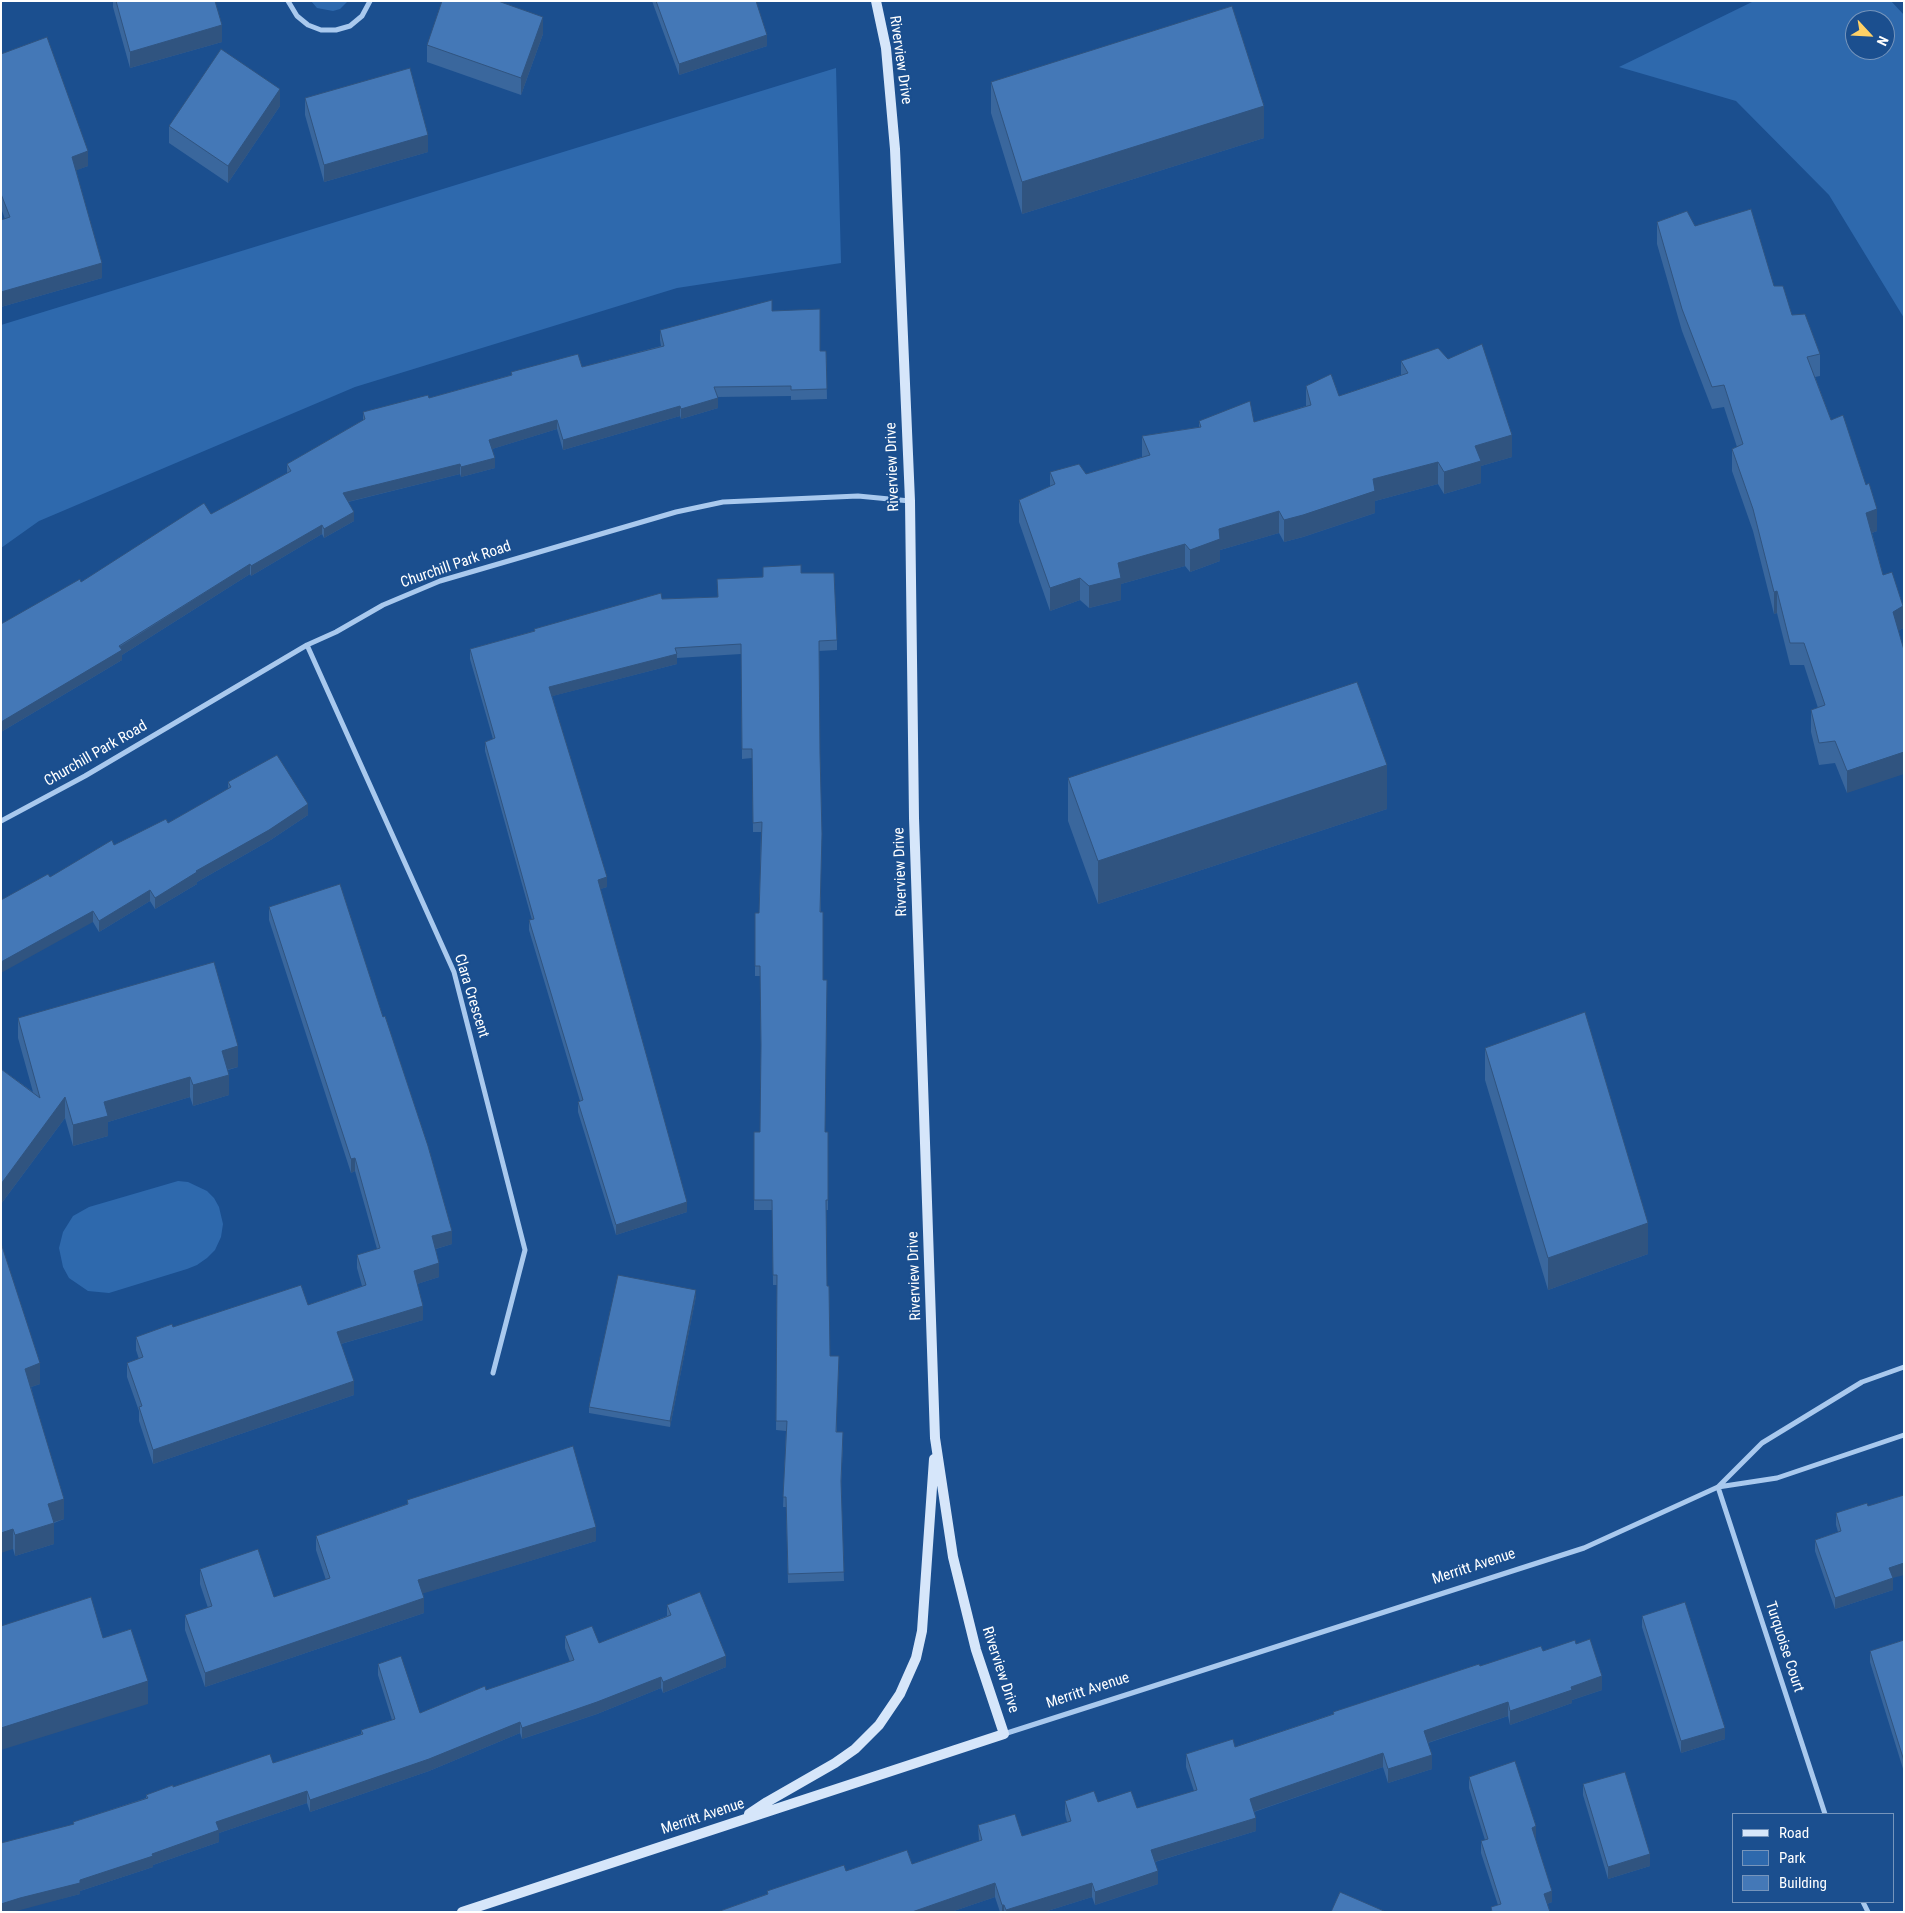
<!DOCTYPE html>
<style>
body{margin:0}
#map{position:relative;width:1905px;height:1913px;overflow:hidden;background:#1b4f8f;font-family:"Roboto Condensed",sans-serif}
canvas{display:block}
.frame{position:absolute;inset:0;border:2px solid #fff;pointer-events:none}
.legend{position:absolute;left:1732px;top:1813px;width:162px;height:90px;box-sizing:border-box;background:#1b4f8f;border:1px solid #7695bc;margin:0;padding:6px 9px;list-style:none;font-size:15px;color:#fff}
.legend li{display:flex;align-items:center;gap:10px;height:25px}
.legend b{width:25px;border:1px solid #7695bc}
.north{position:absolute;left:1845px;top:10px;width:50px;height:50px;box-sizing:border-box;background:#1b4f8f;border:1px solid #7695bc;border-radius:50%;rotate:115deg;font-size:14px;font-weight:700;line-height:20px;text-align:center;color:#fff}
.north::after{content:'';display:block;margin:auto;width:18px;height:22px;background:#ffd166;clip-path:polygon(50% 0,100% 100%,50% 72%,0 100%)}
</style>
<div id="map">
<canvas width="1905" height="1913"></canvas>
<div class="frame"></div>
<ul class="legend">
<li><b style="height:6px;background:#d6e6fa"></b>Road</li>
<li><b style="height:14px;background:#2e69ad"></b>Park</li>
<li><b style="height:14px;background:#4478b7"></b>Building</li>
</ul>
<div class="north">N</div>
</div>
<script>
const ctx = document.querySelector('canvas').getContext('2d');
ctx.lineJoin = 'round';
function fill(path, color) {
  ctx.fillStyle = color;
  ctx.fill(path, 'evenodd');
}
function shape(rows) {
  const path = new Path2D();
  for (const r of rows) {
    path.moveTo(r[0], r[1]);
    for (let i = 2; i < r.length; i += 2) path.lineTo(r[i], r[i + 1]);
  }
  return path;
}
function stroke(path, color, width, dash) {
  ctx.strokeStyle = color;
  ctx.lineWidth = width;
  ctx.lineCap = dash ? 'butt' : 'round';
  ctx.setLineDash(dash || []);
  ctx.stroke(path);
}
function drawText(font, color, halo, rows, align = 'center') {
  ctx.font = font + ' "Roboto Condensed",sans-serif';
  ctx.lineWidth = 4;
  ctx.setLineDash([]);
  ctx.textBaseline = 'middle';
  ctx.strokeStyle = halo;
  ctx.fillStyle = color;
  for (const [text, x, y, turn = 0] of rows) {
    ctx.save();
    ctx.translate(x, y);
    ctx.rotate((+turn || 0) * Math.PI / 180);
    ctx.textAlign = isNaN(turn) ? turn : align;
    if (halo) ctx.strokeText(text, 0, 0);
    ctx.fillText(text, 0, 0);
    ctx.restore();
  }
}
const green = shape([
 [311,1,348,1,340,9,333,11,317,8],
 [1754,1,1891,1,1904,15,1904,318,1829,195,1736,101,1619,67],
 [1855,20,1885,20,1885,50,1855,50],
 [836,68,841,263,677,288,355,387,39,521,1,548,1,325],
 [178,1181,188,1182,207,1191,214,1198,219,1207,223,1224,221,1237,215,1250,207,1258,197,1265,187,1269,109,1293,88,1291,69,1278,63,1267,59,1248,63,1232,73,1216,89,1207]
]);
const street = shape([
 [288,1,297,16,308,25,321,30,336,30,350,26,362,16,370,1],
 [307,645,454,972,525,1250,493,1373],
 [1,821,85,776,307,645,336,632,383,605,440,581,676,512,723,502,858,496,910,501],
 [1718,1487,1825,1814],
 [1718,1487,1762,1443,1862,1382,1904,1367],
 [1004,1734,1584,1548,1718,1487,1777,1478,1904,1435],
 [1863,1902,1868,1912]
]);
const secondary = shape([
 [749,1814,767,1802,835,1763,855,1749,879,1725,900,1694,916,1658,922,1631,934,1459],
 [462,1912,1004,1734,976,1650,953,1557,935,1438,914,818,910,501,895,149,886,48,876,1]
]);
const wall = shape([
 [113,1,215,1,222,42,130,68,113,7],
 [652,1,756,1,767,46,679,75],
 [543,34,521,95,427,62,427,45],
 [1,54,88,166,76,170,102,278,1,307,1,220,5,219,1,208],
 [991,82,1264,138,1022,214,991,113],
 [305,98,428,152,324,182,305,115],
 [280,106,228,183,169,143,169,126],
 [1657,222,1695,226,1774,286,1792,315,1820,354,1820,376,1815,377,1831,420,1877,531,1872,533,1883,575,1903,628,1898,631,1847,793,1835,763,1819,765,1811,732,1811,710,1818,708,1804,665,1790,665,1777,613,1774,614,1753,531,1732,471,1732,449,1737,447,1724,407,1712,409,1682,331,1657,244],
 [772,311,820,351,826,351,827,399,791,400,791,396,717,397,718,408,681,419,680,416,563,450,557,429,492,449,495,468,461,477,460,474,348,502,354,521,324,538,322,534,251,576,250,574,122,655,122,660,1,732,1,624,81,582,211,514,287,473,287,464,363,420,363,412,429,398,511,375,511,372,582,367,661,346,660,340,660,330],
 [1401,361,1512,457,1481,466,1481,483,1444,494,1438,484,1375,501,1375,513,1303,537,1284,542,1279,533,1220,550,1220,561,1190,572,1185,566,1121,584,1121,600,1089,608,1080,600,1050,611,1019,522,1019,500,1050,487,1050,472,1086,474,1142,457,1142,436,1199,427,1199,421,1254,422,1306,406,1306,386,1339,396,1401,375],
 [763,567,801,573,837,640,837,650,819,651,821,912,825,1132,828,1132,828,1210,826,1210,827,1286,830,1356,837,1432,843,1442,841,1487,844,1581,788,1583,786,1507,783,1507,786,1431,776,1430,777,1285,773,1285,772,1210,754,1210,754,1132,760,1132,761,1050,760,976,755,976,755,913,759,913,761,832,753,832,752,758,742,759,741,654,677,658,677,664,552,696,607,887,600,889,687,1212,616,1235,578,1112,578,1102,580,1101,529,930,529,920,532,920,485,751,485,742,493,739,470,659,470,649,534,631,534,629,662,599,717,597,763,577],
 [1068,778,1387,809,1098,904,1068,821],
 [228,782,308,815,269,841,197,882,197,884,155,909,150,901,99,932,93,922,50,877,114,845,168,823,228,789],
 [269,907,452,1244,436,1249,439,1277,417,1284,423,1320,341,1344,354,1395,153,1464,139,1421,139,1411,127,1377,127,1363,139,1359,136,1350,136,1337,173,1327,308,1305,362,1286,357,1268,357,1255,377,1249,355,1171,351,1173,269,920],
 [18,1018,238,1067,228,1070,229,1095,193,1106,190,1097,108,1122,108,1136,73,1146,65,1118,1,1204,1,1069,33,1092,18,1038],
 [1485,1048,1648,1254,1548,1290,1485,1080],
 [1,1243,40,1384,31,1387,64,1519,54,1523,54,1544,15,1556,13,1549],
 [696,1296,670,1427,589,1413,589,1407],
 [407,1500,596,1541,423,1593,424,1613,205,1687,185,1630,185,1615,208,1608,200,1584,200,1569,274,1597,326,1580,316,1550,316,1536,407,1504],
 [1836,1513,1893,1578,1893,1590,1835,1609,1815,1551,1815,1540,1838,1532,1836,1525],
 [667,1605,726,1667,663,1693,661,1688,597,1714,522,1739,520,1733,429,1771,310,1812,307,1803,219,1833,219,1842,153,1865,153,1867,80,1891,80,1894,20,1909,73,1825,73,1822,146,1798,146,1795,173,1787,273,1763,361,1734,361,1730,392,1720,378,1675,378,1664,420,1713,570,1662,565,1648,565,1636,599,1643,667,1616],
 [1642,1616,1725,1739,1681,1753,1642,1627],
 [1904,1640,1904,1772,1870,1662,1870,1651],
 [1576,1644,1602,1690,1572,1700,1572,1703,1510,1725,1508,1716,1428,1743,1432,1769,1388,1783,1383,1767,1254,1812,1256,1831,1155,1862,1158,1884,1095,1905,1092,1897,1044,1912,1000,1912,995,1897,951,1912,717,1912,767,1894,767,1891,846,1871,912,1864,979,1841,978,1825,1022,1836,1067,1822,1065,1814,1065,1801,1098,1802,1137,1808,1194,1791,1186,1767,1186,1754,1235,1747,1333,1714,1333,1712,1480,1666],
 [1469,1777,1536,1838,1535,1838,1552,1902,1547,1904,1550,1912,1491,1912,1491,1907,1498,1905,1481,1853,1481,1841,1485,1840,1469,1788],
 [1583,1784,1650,1866,1608,1879,1583,1795]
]);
const shadedWall = shape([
 [543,17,543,34,521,95,521,78],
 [222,25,222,42,130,68,130,52],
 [767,35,767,46,679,75,679,64],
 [280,89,280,106,228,183,228,166],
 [1264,106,1264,138,1022,214,1022,182],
 [428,135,428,152,324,182,324,165],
 [88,151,88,166,72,172,72,157],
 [102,263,102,278,1,307,1,292],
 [718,398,718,408,681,419,681,409],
 [680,406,680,416,563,450,563,440],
 [557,420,557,429,489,450,489,440],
 [1512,435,1512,457,1481,466,1481,483,1444,494,1444,472,1475,446],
 [495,458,495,468,461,477,461,467],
 [1438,462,1438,484,1375,501,1375,513,1303,537,1284,542,1284,520,1373,479],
 [460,464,460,474,343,503,343,493],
 [1877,509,1877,531,1866,535,1866,513],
 [1279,511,1279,533,1220,550,1220,561,1190,572,1190,550,1219,529],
 [354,512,354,521,324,538,324,529],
 [322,525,322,534,251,576,251,566],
 [1185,544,1185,566,1121,584,1121,600,1089,608,1089,586,1118,563],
 [250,564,250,574,122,655,122,660,1,732,1,722],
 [1080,578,1080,600,1050,611,1050,588],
 [1777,591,1777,613,1774,614,1774,592],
 [1903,606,1903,628,1893,634,1893,612],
 [677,654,677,664,549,697,549,687],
 [1904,752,1904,774,1847,793,1847,771],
 [1387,765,1387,809,1098,904,1098,861],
 [308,804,308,815,269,841,197,882,197,884,155,909,155,898,196,871],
 [607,877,607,887,598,890,598,880],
 [150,890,150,901,99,932,99,921],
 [93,911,93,922,1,973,1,962],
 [238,1046,238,1067,222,1071,222,1051],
 [229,1075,229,1095,193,1106,193,1085],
 [190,1077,190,1097,108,1122,108,1136,73,1146,73,1125,104,1102],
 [65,1097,65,1118,1,1204,1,1184],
 [355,1158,355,1171,351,1173,351,1159],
 [687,1202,687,1212,616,1235,616,1225],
 [1648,1223,1648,1254,1548,1290,1548,1258],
 [452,1231,452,1244,432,1250,432,1236],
 [439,1263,439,1277,414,1285,414,1271],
 [696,1290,696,1296,670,1427,670,1421],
 [423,1306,423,1320,337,1345,337,1332],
 [40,1363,40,1384,25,1389,25,1369],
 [354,1381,354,1395,153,1464,153,1450],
 [64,1499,64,1519,48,1524,48,1504],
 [54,1523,54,1544,15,1556,15,1535],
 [596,1527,596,1541,418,1595,418,1580],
 [13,1529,13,1549,1,1553,1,1533],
 [1904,1563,1904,1575,1889,1579,1889,1568],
 [1893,1578,1893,1590,1835,1609,1835,1598],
 [424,1598,424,1613,205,1687,205,1673],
 [726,1656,726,1667,663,1693,663,1682],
 [1602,1676,1602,1690,1572,1700,1572,1703,1510,1725,1510,1711,1571,1687],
 [661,1677,661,1688,597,1714,522,1739,522,1728],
 [148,1681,148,1704,1,1750,1,1728],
 [1508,1702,1508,1716,1424,1744,1424,1731],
 [520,1722,520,1733,429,1771,310,1812,310,1800],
 [1725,1728,1725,1739,1681,1753,1681,1741],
 [1383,1753,1383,1767,1250,1813,1250,1799],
 [1432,1755,1432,1769,1388,1783,1388,1769],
 [307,1791,307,1803,219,1833,219,1842,153,1865,153,1867,80,1891,80,1894,13,1912,1,1912,1,1904,80,1880,152,1854,216,1822],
 [1256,1818,1256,1831,1151,1863,1151,1850],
 [1536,1826,1536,1838,1532,1839,1532,1828],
 [1650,1854,1650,1866,1608,1879,1608,1867],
 [1158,1871,1158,1884,1095,1905,1095,1892],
 [995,1883,995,1897,951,1912,912,1912],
 [1092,1883,1092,1897,1044,1912,1006,1912,1006,1910],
 [1552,1891,1552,1902,1544,1905,1544,1894],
 [1002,1905,1004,1905,1004,1912,1002,1912]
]);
const building = shape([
 [116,1,215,1,222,25,130,52,116,1],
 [442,1,498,1,543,17,521,78,427,45,442,1],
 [656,1,756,1,767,35,679,64,656,1],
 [1232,6,1264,106,1022,182,991,82,1232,6],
 [47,37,88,151,72,157,102,263,1,292,1,220,10,217,1,194,1,54,47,37],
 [221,49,280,89,228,166,169,126,221,49],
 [410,68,428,135,324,165,305,98,410,68],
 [1751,209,1774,286,1783,286,1792,315,1805,314,1820,354,1807,357,1831,420,1843,415,1866,485,1869,483,1877,509,1866,513,1883,575,1892,572,1903,606,1893,612,1904,650,1904,752,1847,771,1835,741,1819,743,1811,710,1825,705,1804,643,1790,643,1777,591,1774,592,1753,509,1732,449,1743,444,1724,385,1712,387,1682,309,1657,222,1687,211,1695,226,1751,209],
 [772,300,772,311,820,309,820,351,826,351,827,389,791,390,791,386,714,387,718,398,681,409,680,406,563,440,557,420,489,440,495,458,461,467,460,464,343,493,354,512,324,529,322,525,251,566,250,564,119,646,122,650,1,722,1,624,80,579,81,582,204,503,211,514,291,471,287,464,365,419,363,412,428,395,429,398,512,375,511,372,578,354,582,367,664,346,660,330,772,300],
 [1482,344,1512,435,1475,446,1481,461,1444,472,1438,462,1373,479,1375,491,1303,515,1284,520,1279,511,1219,529,1220,539,1190,550,1185,544,1118,563,1121,578,1089,586,1080,578,1050,588,1019,500,1055,484,1050,472,1079,464,1086,474,1150,455,1142,436,1201,427,1199,421,1250,401,1254,422,1311,405,1306,386,1331,374,1339,396,1408,373,1401,361,1438,348,1448,359,1482,344],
 [801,565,801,573,834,573,837,640,819,641,820,754,822,834,820,912,823,912,823,980,827,980,825,1132,828,1132,828,1200,826,1200,827,1286,829,1286,830,1356,839,1356,836,1432,843,1432,841,1481,844,1572,788,1574,786,1497,783,1497,787,1421,776,1421,777,1275,773,1275,772,1200,754,1200,754,1132,760,1132,761,1045,760,966,755,966,755,913,759,913,762,822,753,823,752,749,742,749,741,644,675,648,677,654,549,687,607,877,598,880,687,1202,616,1225,578,1102,583,1100,529,920,534,919,485,742,495,738,470,649,535,631,534,629,661,593,662,599,718,597,717,579,763,577,763,567,801,565],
 [1357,682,1387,765,1098,861,1068,778,1357,682],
 [277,755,308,804,269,830,196,871,197,872,155,898,150,890,99,921,93,911,1,962,1,900,48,874,50,877,112,840,114,845,166,819,168,823,231,787,228,782,277,755],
 [340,884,383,1017,385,1016,428,1146,452,1231,432,1236,439,1263,414,1271,423,1306,337,1332,354,1381,153,1450,139,1407,142,1406,127,1363,143,1357,136,1337,172,1324,173,1327,301,1285,308,1305,366,1285,357,1255,380,1248,355,1158,351,1159,269,907,340,884],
 [214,962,238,1046,222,1051,229,1075,193,1085,190,1077,104,1102,108,1116,73,1125,65,1097,1,1184,1,1069,40,1098,18,1018,214,962],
 [1585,1012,1648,1223,1548,1258,1485,1048,1585,1012],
 [1,1243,40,1363,25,1369,64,1499,48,1504,54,1523,15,1535,13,1529,1,1533,1,1243],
 [618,1275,696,1290,670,1421,589,1407,618,1275],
 [573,1446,596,1527,418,1580,424,1598,205,1673,185,1615,212,1606,200,1569,258,1549,274,1597,330,1578,316,1536,408,1504,407,1500,573,1446],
 [1904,1495,1904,1563,1889,1568,1893,1578,1835,1598,1815,1540,1841,1531,1836,1513,1867,1503,1868,1506,1904,1495],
 [700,1592,726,1656,663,1682,661,1677,597,1702,522,1728,520,1722,429,1759,310,1800,307,1791,216,1822,219,1830,152,1854,153,1856,80,1880,80,1883,20,1898,1,1904,1,1843,74,1824,73,1822,148,1798,146,1795,173,1785,173,1787,270,1754,273,1763,363,1734,361,1730,395,1719,378,1664,401,1656,420,1713,485,1686,486,1690,574,1660,565,1636,592,1626,599,1643,671,1615,667,1605,700,1592],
 [91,1597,103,1638,131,1629,148,1681,1,1728,1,1626,91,1597],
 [1685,1602,1725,1728,1681,1741,1642,1616,1685,1602],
 [1590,1639,1602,1676,1571,1687,1572,1690,1510,1711,1508,1702,1424,1731,1432,1755,1388,1769,1383,1753,1250,1799,1256,1818,1151,1850,1158,1871,1095,1892,1092,1883,1006,1910,1004,1905,1002,1905,995,1883,912,1912,717,1912,768,1894,767,1891,844,1865,846,1871,907,1850,912,1864,982,1840,978,1825,1015,1814,1022,1836,1071,1821,1065,1801,1094,1791,1098,1802,1131,1791,1137,1808,1197,1790,1186,1754,1233,1739,1235,1747,1334,1714,1333,1712,1479,1664,1480,1666,1541,1646,1543,1651,1575,1640,1576,1644,1590,1639],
 [1904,1640,1904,1761,1870,1651,1904,1640],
 [1515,1761,1536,1826,1532,1828,1552,1891,1544,1894,1550,1912,1492,1912,1491,1907,1501,1904,1481,1841,1488,1839,1469,1777,1515,1761],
 [1625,1772,1650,1854,1608,1867,1583,1784,1625,1772],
 [1340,1892,1384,1911,1384,1912,1331,1912,1340,1892]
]);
const streetNames = [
 ["Riverview Drive",900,60,82],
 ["Riverview Drive",893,467,-92],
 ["Churchill Park Road",456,565,-19],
 ["Churchill Park Road",96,754,-30],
 ["Riverview Drive",901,872,-92],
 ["Clara Crescent",471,996,73],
 ["Riverview Drive",915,1276,-92],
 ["Merritt Avenue",1474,1567,-18],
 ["Turquoise Court",1784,1647,72],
 ["Riverview Drive",1000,1670,72],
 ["Merritt Avenue",1088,1691,-18],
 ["Merritt Avenue",703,1817,-18]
];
fill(green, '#2e69ad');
stroke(street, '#a9c9ee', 5);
stroke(secondary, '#d6e6fa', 10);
fill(wall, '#3a679d');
fill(shadedWall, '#305480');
fill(building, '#4478b7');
stroke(building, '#305480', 1);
drawText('15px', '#fff', '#1b4f8f', streetNames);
</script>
